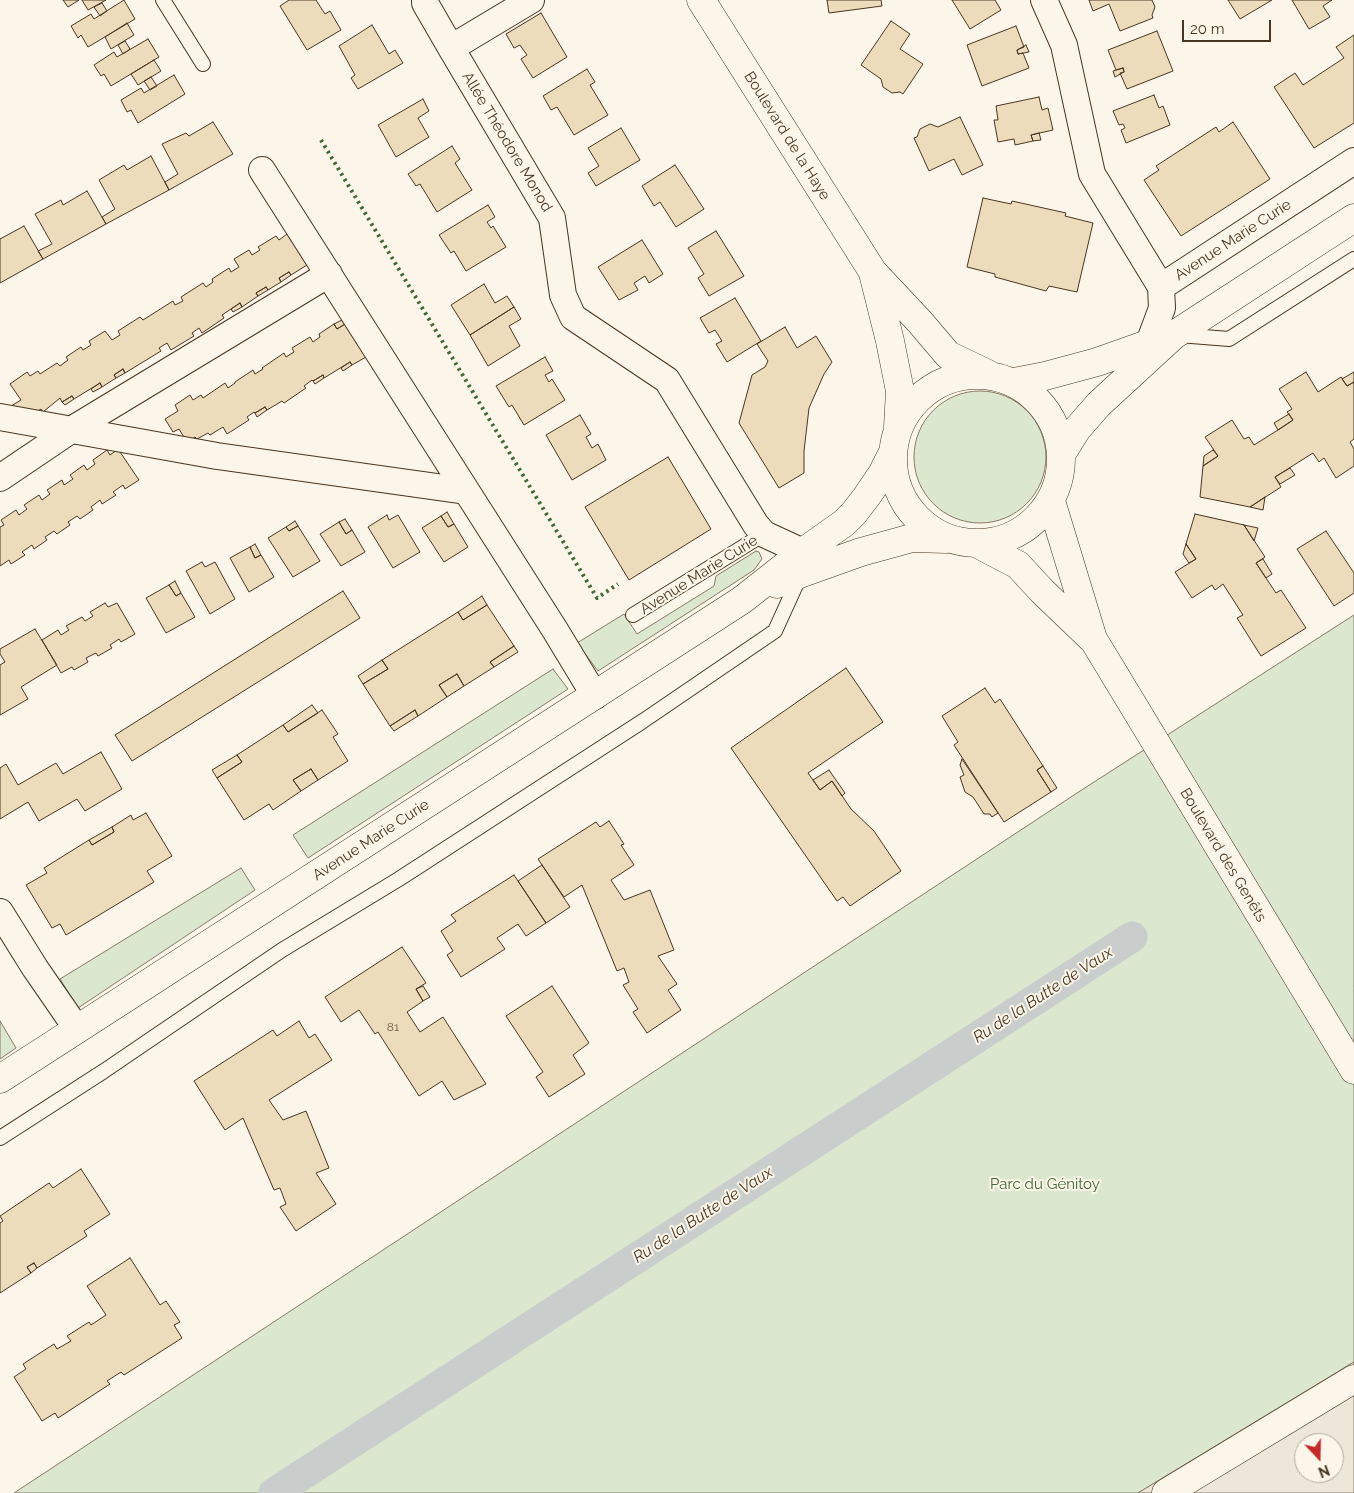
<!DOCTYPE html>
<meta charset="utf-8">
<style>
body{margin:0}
#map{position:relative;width:1354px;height:1493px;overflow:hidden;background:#fbf6e9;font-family:Raleway,sans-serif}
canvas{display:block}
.north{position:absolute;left:1294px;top:1433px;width:50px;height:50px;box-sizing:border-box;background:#fbf6e9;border:1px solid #b4a999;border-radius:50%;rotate:159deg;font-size:14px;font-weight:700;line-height:20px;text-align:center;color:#4a3520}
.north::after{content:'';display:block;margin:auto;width:18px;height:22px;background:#c62828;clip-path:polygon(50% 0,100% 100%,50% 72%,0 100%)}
.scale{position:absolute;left:1182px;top:20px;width:89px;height:22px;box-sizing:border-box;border:2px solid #4a3520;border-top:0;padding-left:6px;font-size:15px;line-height:18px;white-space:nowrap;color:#4a3520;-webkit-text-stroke:4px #fbf6e9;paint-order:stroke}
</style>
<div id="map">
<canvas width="1354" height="1493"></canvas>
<div class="north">N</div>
<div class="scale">20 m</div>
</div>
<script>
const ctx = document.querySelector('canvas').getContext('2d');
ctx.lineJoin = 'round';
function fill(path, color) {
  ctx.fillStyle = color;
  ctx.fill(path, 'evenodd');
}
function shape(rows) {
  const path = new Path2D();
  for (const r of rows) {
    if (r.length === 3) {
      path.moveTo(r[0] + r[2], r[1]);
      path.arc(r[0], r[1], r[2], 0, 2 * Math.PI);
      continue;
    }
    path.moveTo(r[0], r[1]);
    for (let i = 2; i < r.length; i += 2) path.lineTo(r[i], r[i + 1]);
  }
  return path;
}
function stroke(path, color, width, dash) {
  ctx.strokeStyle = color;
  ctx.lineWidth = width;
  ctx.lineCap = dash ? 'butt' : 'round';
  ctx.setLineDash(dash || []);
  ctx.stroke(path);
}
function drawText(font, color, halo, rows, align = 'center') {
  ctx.font = font + ' Raleway,sans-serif';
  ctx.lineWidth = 4;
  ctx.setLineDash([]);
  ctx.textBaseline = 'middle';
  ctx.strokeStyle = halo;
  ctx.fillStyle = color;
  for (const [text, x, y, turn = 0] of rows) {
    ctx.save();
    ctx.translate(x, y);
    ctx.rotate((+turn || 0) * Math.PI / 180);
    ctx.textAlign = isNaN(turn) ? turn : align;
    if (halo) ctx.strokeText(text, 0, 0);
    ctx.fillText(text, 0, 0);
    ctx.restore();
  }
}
const green = shape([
 [980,457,66],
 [756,551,759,552,762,559,754,570,598,671,577,643,624,614,637,634,714,586,716,576,756,551],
 [1354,615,1354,1362,1138,1493,14,1493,1077,793,1354,615],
 [553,669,568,689,308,858,293,835,553,669],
 [241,868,255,890,78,1008,60,979,241,868],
 [0,1021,16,1048,0,1059,0,1021]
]);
const parking = shape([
 [1354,1362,1354,1493,1138,1493,1354,1362],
 [1304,1443,1334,1443,1334,1473,1304,1473,1304,1443]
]);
const canal = shape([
 [274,1493,1132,937]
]);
const building = shape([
 [63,0,79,0,68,7,63,0],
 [82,0,106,0,88,10,82,0],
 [124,0,135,19,88,47,81,35,78,38,71,26,91,14,94,19,124,0],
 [289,0,316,0,325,14,330,11,341,30,307,50,280,6,289,0],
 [827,0,881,0,882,6,829,13,827,0],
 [952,0,995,0,1001,10,970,29,952,0],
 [1089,0,1152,0,1155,7,1152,15,1153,18,1120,31,1109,4,1093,11,1089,0],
 [1228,0,1272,0,1240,19,1228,0],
 [1292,0,1332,0,1323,6,1330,17,1309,29,1292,0],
 [102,3,107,11,100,16,94,7,102,3],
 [541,13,567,57,533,78,521,59,527,55,520,45,514,48,506,34,541,13],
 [891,21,910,34,900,49,923,64,903,94,900,92,892,93,883,87,881,79,861,65,891,21],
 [127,23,134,35,111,49,105,37,127,23],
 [372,25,389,54,395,50,403,63,358,89,351,78,355,75,339,46,372,25],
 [1016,26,1024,47,1017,50,1018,54,1023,53,1029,68,982,86,967,45,1016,26],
 [1157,31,1173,71,1127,89,1120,73,1124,72,1123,68,1116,70,1108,50,1157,31],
 [1354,35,1354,123,1314,148,1274,87,1295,73,1303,85,1344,58,1336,47,1354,35],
 [148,39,159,57,111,86,104,74,101,76,94,65,114,52,117,57,148,39],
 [125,41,130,49,123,54,118,45,125,41],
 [1026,45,1029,52,1018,54,1017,50,1026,45],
 [154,60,161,71,138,85,131,74,154,60],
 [1123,68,1124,72,1115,77,1113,71,1123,68],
 [587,69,595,82,590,85,608,115,574,135,557,107,551,110,543,96,587,69],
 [174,75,185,94,138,123,131,110,127,112,121,100,141,88,144,93,174,75],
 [151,77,157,86,150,90,144,81,151,77],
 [1154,95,1159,108,1163,106,1170,125,1126,143,1121,130,1125,128,1123,124,1119,125,1113,111,1154,95],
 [1039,97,1042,110,1048,108,1053,130,1031,135,1033,141,1015,145,1014,139,998,142,994,120,998,120,996,106,1039,97],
 [423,99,429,111,418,118,429,137,396,157,378,125,423,99],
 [960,117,983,165,962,175,954,159,929,171,914,138,917,137,920,129,930,124,938,127,960,117],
 [213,122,233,154,169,190,165,182,178,174,162,144,186,133,189,136,213,122],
 [1233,122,1270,179,1181,236,1144,180,1159,170,1156,166,1216,127,1219,132,1233,122],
 [621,128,640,160,596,186,588,173,599,166,588,148,621,128],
 [1039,133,1041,140,1033,141,1031,135,1039,133],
 [452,146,460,159,455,163,472,190,437,212,420,184,416,186,408,174,452,146],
 [151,156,169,190,106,224,102,217,115,209,99,180,124,165,127,170,151,156],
 [675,165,704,209,676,227,660,202,654,206,642,186,675,165],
 [87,191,106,224,43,259,38,251,52,244,35,214,61,200,63,205,87,191],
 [983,198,1011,204,1012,201,1066,213,1065,216,1093,223,1077,292,1049,286,1046,291,995,277,995,274,967,267,983,198],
 [488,205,495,217,487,222,491,228,493,226,506,247,466,271,454,251,451,253,439,235,488,205],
 [24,226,43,259,0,283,0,239,24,226],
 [716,231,744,276,709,296,698,278,704,274,688,248,716,231],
 [287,234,307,265,291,275,289,272,279,278,281,282,268,290,266,287,256,293,258,296,242,307,240,303,222,315,224,318,202,333,199,328,192,333,194,336,171,350,167,343,159,348,161,351,125,373,123,369,114,375,116,378,102,387,100,383,74,399,72,396,62,402,60,398,43,412,41,409,31,415,11,406,21,400,10,384,27,372,30,376,38,371,40,374,57,363,60,366,68,360,66,357,81,347,83,350,91,345,89,341,105,331,112,340,120,335,118,331,140,317,143,320,173,301,175,305,183,301,181,297,203,283,206,287,213,282,212,279,229,268,231,272,239,267,234,259,249,250,252,255,260,250,258,247,276,236,279,240,287,234],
 [642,240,663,274,649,283,645,276,634,283,638,290,619,300,598,267,642,240],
 [289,272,291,275,281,282,279,278,289,272],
 [484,284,495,303,507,296,514,307,470,335,451,305,484,284],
 [266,287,268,290,258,296,256,293,266,287],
 [735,298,761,341,727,362,716,344,722,341,715,330,709,333,700,318,735,298],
 [240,303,242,307,233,312,231,309,240,303],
 [514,307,521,319,509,326,520,346,488,366,470,335,514,307],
 [342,320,345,324,337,329,334,324,342,320],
 [334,324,337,329,345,324,366,357,352,365,350,362,324,378,323,375,313,381,312,380,304,386,306,388,284,403,282,401,267,410,265,407,255,413,254,412,247,417,249,420,227,434,223,427,210,435,208,433,197,439,195,437,187,442,179,429,173,432,165,419,178,411,175,405,190,395,193,400,201,395,203,398,225,383,228,388,235,383,235,382,253,370,255,374,263,369,262,368,284,353,286,357,294,352,292,348,310,337,313,342,320,337,319,334,334,324],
 [785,327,797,348,816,336,832,362,824,374,809,408,804,451,804,473,779,488,739,423,752,375,765,367,768,361,757,344,785,327],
 [545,357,553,371,545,375,549,382,552,379,565,400,524,425,512,405,509,407,496,386,545,357],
 [350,362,352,365,343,371,341,368,350,362],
 [123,369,125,373,116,378,114,375,123,369],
 [1306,372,1318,392,1341,377,1347,386,1354,382,1354,439,1350,442,1354,449,1354,466,1336,478,1324,458,1319,462,1313,453,1275,477,1281,487,1250,507,1200,497,1203,466,1218,456,1205,437,1232,420,1244,439,1249,437,1254,445,1278,430,1293,420,1287,412,1292,409,1279,389,1306,372],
 [1354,372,1354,382,1347,386,1342,379,1354,372],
 [323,375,324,378,315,384,313,381,323,375],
 [100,383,102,387,93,392,91,389,100,383],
 [72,396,74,399,65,405,62,402,72,396],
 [265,407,267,410,257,417,255,413,265,407],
 [1289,414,1293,420,1278,430,1274,423,1289,414],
 [580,415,591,434,586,437,592,448,598,444,606,460,572,480,546,435,580,415],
 [118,449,139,480,125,489,123,485,113,492,116,495,102,504,100,500,91,507,93,510,80,519,77,516,68,522,70,525,57,534,54,531,45,537,47,540,34,549,32,545,22,552,25,555,11,564,9,560,0,566,0,527,4,525,1,520,16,510,19,515,27,509,24,505,39,495,42,500,50,494,47,490,62,480,64,485,73,479,70,475,84,465,87,470,95,464,93,460,107,450,110,455,118,449],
 [1213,450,1218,456,1203,466,1204,456,1213,450],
 [668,457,711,529,629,580,585,507,668,457],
 [1290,468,1295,475,1280,484,1275,477,1290,468],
 [1265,497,1263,510,1250,507,1265,497],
 [447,512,454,524,448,527,441,516,447,512],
 [1195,514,1244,525,1265,557,1256,563,1276,593,1281,590,1306,628,1261,656,1237,618,1243,615,1223,584,1215,590,1212,585,1192,598,1175,572,1196,559,1186,544,1195,514],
 [387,515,389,520,398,515,420,552,393,568,368,527,387,515],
 [441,516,448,527,454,524,468,547,444,562,422,528,441,516],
 [345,519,352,530,346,534,339,522,345,519],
 [295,521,298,526,289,531,286,527,295,521],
 [339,522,346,534,352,530,365,552,341,566,320,534,339,522],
 [1244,525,1258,528,1254,541,1244,525],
 [298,526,320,561,293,577,268,538,286,527,289,531,298,526],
 [1326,531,1354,573,1354,593,1334,606,1297,549,1326,531],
 [255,544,261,555,255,558,250,547,255,544],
 [1186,544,1196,559,1189,563,1183,554,1186,544],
 [250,547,255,558,261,555,274,577,249,592,230,558,250,547],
 [1263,559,1272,574,1266,578,1256,563,1263,559],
 [202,562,205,567,215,562,235,599,210,614,186,571,202,562],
 [175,581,181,593,176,596,169,585,175,581],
 [169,585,176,596,181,593,195,617,166,633,146,598,169,585],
 [343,591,360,618,132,761,115,735,343,591],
 [482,596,487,605,463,620,458,612,482,596],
 [105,603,108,607,117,603,135,634,121,642,119,639,110,645,112,648,98,656,96,653,86,658,88,662,74,670,72,667,61,673,42,640,58,630,61,635,69,630,66,626,82,617,85,621,93,616,90,612,105,603],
 [487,605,514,646,490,662,494,667,464,686,457,674,439,685,447,697,418,716,415,710,390,726,363,684,388,669,382,660,458,612,463,620,487,605],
 [35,629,57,665,21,687,28,699,0,715,0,665,5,662,0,654,0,649,35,629],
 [514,646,518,652,494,667,490,662,514,646],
 [382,660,388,669,363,684,358,676,382,660],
 [846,668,883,722,808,773,820,790,832,781,851,809,874,831,901,871,850,906,843,897,837,901,731,748,846,668],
 [457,674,464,686,447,697,439,685,457,674],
 [985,688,995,703,1000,699,1043,766,1037,770,1051,792,1004,822,954,745,958,742,942,716,985,688],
 [312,705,318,713,288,732,283,725,312,705],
 [322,710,338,734,333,737,348,761,318,780,311,769,293,780,301,791,273,810,269,804,244,820,217,778,242,762,237,755,283,725,288,732,322,710],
 [415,710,418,716,394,731,390,726,415,710],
 [101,752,122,789,85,811,77,799,39,821,28,802,0,819,0,768,6,764,18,785,56,763,63,774,101,752],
 [237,755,242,762,217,778,212,770,237,755],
 [962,759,998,813,992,817,990,814,984,814,973,797,965,792,960,777,964,775,960,765,962,759],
 [1043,766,1057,788,1051,792,1037,770,1043,766],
 [311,769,318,780,301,791,293,780,311,769],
 [829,770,845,793,842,796,832,781,820,790,813,780,829,770],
 [146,813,172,856,147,871,154,882,66,935,60,924,52,928,26,885,47,873,44,868,89,840,92,845,114,832,112,827,131,815,133,820,146,813],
 [609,821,624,844,621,845,634,865,611,880,624,900,650,890,674,950,658,956,677,984,668,990,681,1010,647,1033,633,1012,638,1009,623,985,629,982,624,968,617,971,582,885,564,897,538,859,596,822,600,827,609,821],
 [112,827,114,832,92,845,89,840,112,827],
 [542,865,570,907,546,923,518,881,542,865],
 [514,875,546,923,526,936,518,924,497,938,505,949,461,977,447,955,453,951,441,931,456,921,451,915,514,875],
 [402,947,426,983,416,989,423,1001,407,1012,420,1032,443,1017,486,1084,454,1100,442,1081,419,1096,378,1032,375,1034,359,1010,341,1022,325,997,402,947],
 [423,986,430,997,423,1001,416,989,423,986],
 [552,986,589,1043,573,1055,585,1074,549,1097,536,1077,543,1072,506,1016,552,986],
 [299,1021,309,1038,315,1034,332,1060,269,1100,283,1120,306,1111,329,1168,316,1173,336,1204,296,1231,280,1207,286,1204,280,1188,274,1190,243,1118,225,1130,194,1081,273,1030,277,1036,299,1021],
 [81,1169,110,1214,84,1231,87,1236,37,1268,34,1263,27,1267,31,1273,0,1293,0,1223,3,1221,0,1216,49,1183,53,1188,81,1169],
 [130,1258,160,1305,166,1301,180,1322,174,1325,182,1338,124,1375,121,1372,107,1381,110,1384,58,1418,55,1413,42,1421,14,1377,26,1369,23,1364,54,1344,57,1349,71,1341,67,1336,89,1322,91,1325,106,1315,87,1286,130,1258],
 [34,1263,37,1268,31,1273,27,1267,34,1263]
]);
const lane = shape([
 [163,0,203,64],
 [1179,335,1229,339,1354,259],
 [633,615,764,534],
 [0,1138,104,1071,282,950,399,879,643,721,775,631,800,576]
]);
const street = shape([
 [425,0,425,3,451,48,552,218,563,295,573,317,667,380,756,525,764,534,803,552],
 [1044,0,1064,45,1092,174,1161,287],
 [451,48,531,0],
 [262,170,555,630,595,696],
 [1149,343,1162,308,1161,287,1354,161],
 [0,417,217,456,466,491],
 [0,478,71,430,329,274],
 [0,912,35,968,77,1029]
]);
const secondary = shape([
 [701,0,873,272,920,322,948,355,988,374],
 [873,273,890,341,900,391,898,427],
 [977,459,84],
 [1014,382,1045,376,1097,362,1165,338],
 [1062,453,1077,429,1099,404,1174,335,1354,218],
 [1051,501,1093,639,1354,1070],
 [978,544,1018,565,1042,591,1091,638],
 [777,584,802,573,861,552,912,538,946,539],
 [0,1079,742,600,803,552,844,523,854,513,867,496,882,474,892,454],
 [1166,1493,1354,1379]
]);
const hedge = shape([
 [321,140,597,598,618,584]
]);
const numberNames = [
 ["81",393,1027]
];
const streetNames = [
 ["Boulevard de la Haye",787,136,58],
 ["Allée Théodore Monod",507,142,59],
 ["Avenue Marie Curie",1233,240,-33],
 ["Avenue Marie Curie",699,575,-32],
 ["Avenue Marie Curie",371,840,-33],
 ["Boulevard des Genêts",1223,855,59]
];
const parkNames = [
 ["Parc du Génitoy",1045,1184]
];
const waterNames = [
 ["Ru de la Butte de Vaux",1043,995,-33],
 ["Ru de la Butte de Vaux",703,1215,-33]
];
fill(green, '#dce7d0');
stroke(green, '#887966', 1);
fill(parking, '#ede7d9');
stroke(parking, '#887966', 1);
stroke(canal, '#c9cecd', 31);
fill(building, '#ecdcbc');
stroke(building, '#4a3520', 1);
stroke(lane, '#4a3520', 16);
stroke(street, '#4a3520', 28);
stroke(secondary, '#4a3520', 29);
stroke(lane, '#fbf6e9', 14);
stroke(street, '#fbf6e9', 26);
stroke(secondary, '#fbf6e9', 28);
stroke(hedge, '#436837', 4, [2.5, 4]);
drawText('12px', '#725f47', null, numberNames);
drawText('15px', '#4a3520', '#fbf6e9', streetNames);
drawText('15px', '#436837', '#fbf6e9', parkNames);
drawText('italic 16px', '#4a3520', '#fbf6e9', waterNames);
</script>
